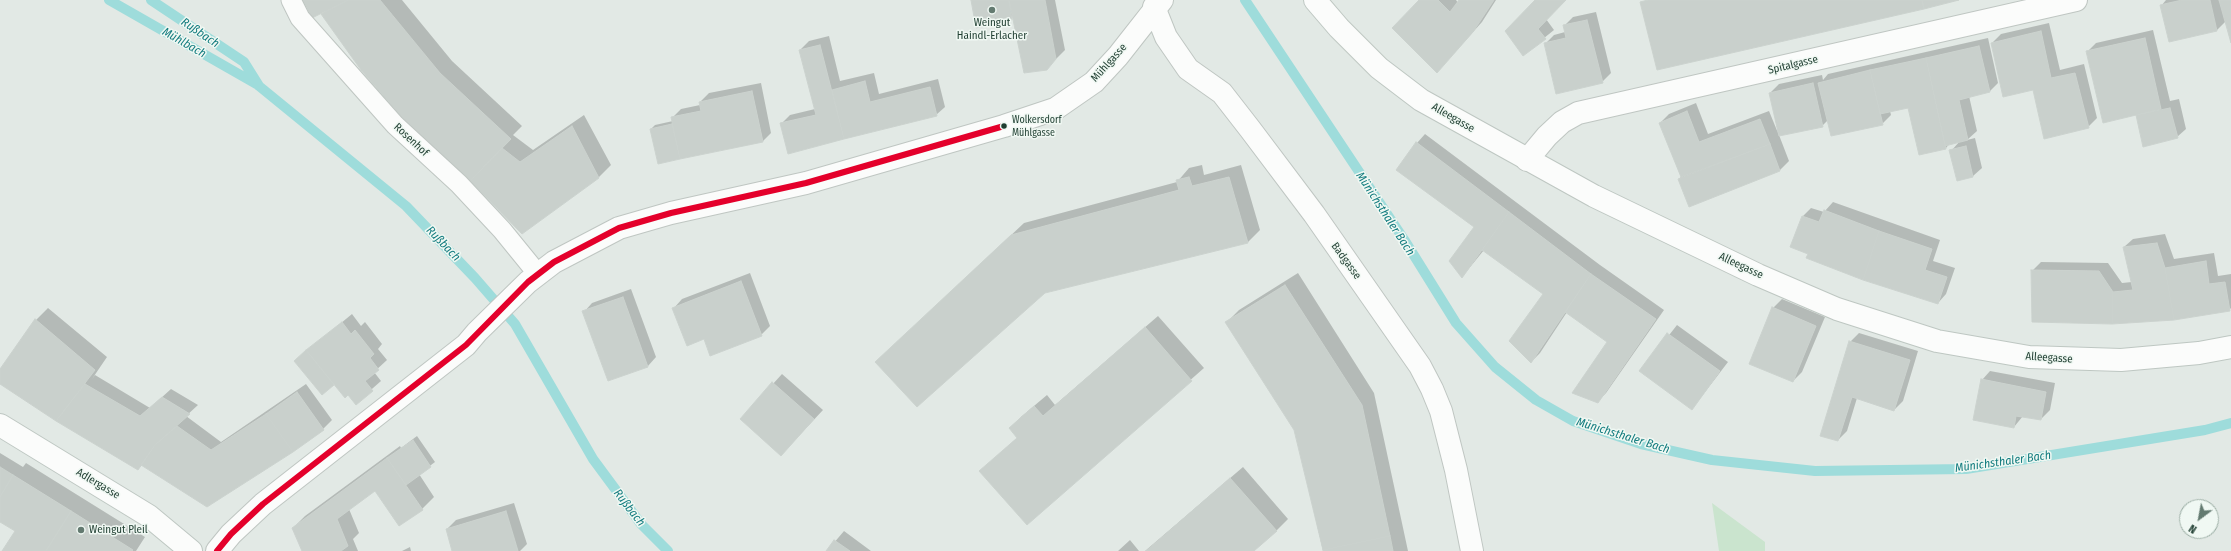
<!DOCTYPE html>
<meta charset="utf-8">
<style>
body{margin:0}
#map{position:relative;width:2231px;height:551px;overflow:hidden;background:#e2e9e5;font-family:"Fira Sans Condensed",sans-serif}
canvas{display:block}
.north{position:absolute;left:2179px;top:499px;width:40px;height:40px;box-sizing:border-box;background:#f0f8f3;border:1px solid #9caea5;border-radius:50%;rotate:212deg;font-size:11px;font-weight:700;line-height:16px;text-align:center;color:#1f3e31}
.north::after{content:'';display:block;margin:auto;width:14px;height:18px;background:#637a70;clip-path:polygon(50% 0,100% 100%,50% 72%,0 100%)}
</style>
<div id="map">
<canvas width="2231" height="551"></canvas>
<div class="north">N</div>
</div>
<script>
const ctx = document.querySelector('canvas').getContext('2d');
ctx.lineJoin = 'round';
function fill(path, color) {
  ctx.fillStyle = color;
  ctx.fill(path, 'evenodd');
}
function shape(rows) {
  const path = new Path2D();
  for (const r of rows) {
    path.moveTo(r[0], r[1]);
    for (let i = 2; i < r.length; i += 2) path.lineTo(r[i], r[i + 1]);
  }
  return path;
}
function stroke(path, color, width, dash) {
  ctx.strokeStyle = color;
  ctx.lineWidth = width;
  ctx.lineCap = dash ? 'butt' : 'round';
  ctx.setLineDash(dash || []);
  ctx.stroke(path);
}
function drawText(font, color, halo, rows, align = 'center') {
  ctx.font = font + ' "Fira Sans Condensed",sans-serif';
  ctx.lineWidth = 3;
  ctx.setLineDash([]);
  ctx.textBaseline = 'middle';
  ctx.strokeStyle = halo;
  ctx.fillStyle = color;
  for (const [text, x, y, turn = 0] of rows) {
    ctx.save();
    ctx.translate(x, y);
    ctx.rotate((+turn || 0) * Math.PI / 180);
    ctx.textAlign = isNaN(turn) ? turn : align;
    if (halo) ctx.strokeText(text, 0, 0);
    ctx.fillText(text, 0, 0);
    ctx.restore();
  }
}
const green = shape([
 [1712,503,1765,542,1765,551,1719,551]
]);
const shadow = shape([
 [304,0,402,0,452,61,522,126,513,135,533,150,584,115,611,165,599,177,522,233,322,14,326,10],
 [972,0,1055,0,1065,50,1046,69,1014,16,976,27],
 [1421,0,1456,0,1458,3,1461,0,1496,0,1482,22,1437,72],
 [1536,0,1565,0,1546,19,1554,30,1523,55],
 [2166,0,2231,0,2231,40,2226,21,2217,30,2170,41,2161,6],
 [1596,12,1611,73,1602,82,1545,44,1554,35,1565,32,1564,26,1573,17],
 [2049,23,2060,70,2084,64,2097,118,2088,127,2033,89,1992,43,2001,34],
 [2153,30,2170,101,2179,99,2186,129,2177,137,2144,146,2137,114,2087,52,2096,43],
 [829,36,840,81,874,73,879,94,938,79,945,107,936,115,788,153,781,124,790,115,815,109,800,50,809,41],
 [1988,38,1998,83,1989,92,1969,96,1977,131,1967,140,1975,138,1982,168,1973,176,1951,151,1960,141,1950,143,1946,148,1909,106,1890,111,1891,115,1882,124,1828,120,1822,126,1779,135,1789,161,1780,170,1689,205,1679,179,1681,177,1660,123,1669,114,1696,103,1708,134,1769,111,1778,133,1770,93,1779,84,1822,75,1823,80,1828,74],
 [761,83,771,133,762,142,679,158,651,129,655,125,673,121,672,118,681,109,700,105,700,102,709,93],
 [1425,134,1600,265,1664,310,1606,393,1597,402,1609,342,1567,312,1540,353,1531,362,1544,293,1484,250,1462,277,1475,227,1417,143],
 [1202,165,1204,175,1241,165,1260,230,1248,242,1045,292,889,350,1024,223,1177,182,1189,168],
 [1833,202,1940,240,1933,261,1955,268,1946,294,1938,303,1809,253,1802,217,1811,208,1824,212],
 [2165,234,2174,259,2214,253,2218,276,2231,274,2231,308,2229,310,2174,319,2032,271,2041,262,2108,263,2122,283,2132,282,2124,247,2133,239],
 [750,273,770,326,761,335,705,338,674,308,682,299],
 [1298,273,1374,393,1408,551,1323,551,1295,429,1226,323,1239,310],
 [631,289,656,357,648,366,609,380,584,312,592,303],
 [1782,299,1825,317,1802,372,1793,381,1773,308],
 [48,308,107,357,92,379,95,375,150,408,171,389,198,405,186,416,221,442,306,384,332,420,323,429,142,465,138,469,0,383,0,370,36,320],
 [352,314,361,326,365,322,382,344,378,349,387,360,374,372,381,381,356,403,349,394,334,383,322,394,295,361],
 [1158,316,1204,368,1027,524,981,471,1018,437,1010,428,1022,416,1047,395,1055,405],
 [1677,325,1728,362,1692,409,1641,371],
 [1859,333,1918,351,1903,401,1894,410,1857,398,1847,431,1838,440,1850,342],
 [1990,371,2055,383,2050,410,2041,419,2023,416,2014,427,1982,380],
 [782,374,823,410,781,455,741,419],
 [417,436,435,462,419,474,434,497,422,509,375,490,349,509,359,533,353,539,358,551,303,551,293,528,305,516,400,446,401,448],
 [0,453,23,467,26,463,145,537,136,551,3,551,17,530,0,521],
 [1243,467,1288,519,1276,531,1253,551,1145,551],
 [514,503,527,544,520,551,453,551,447,529,456,520],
 [844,531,871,551,827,551],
 [1130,540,1139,551,1118,551],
 [410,547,411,551,402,551]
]);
const stream = shape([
 [109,0,258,85],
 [151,0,244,62,259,86,406,206,475,278,515,324,593,459,641,524,668,551],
 [1245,0,1405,241,1456,323,1495,367,1536,400,1573,421,1641,444,1712,460,1815,471,1966,469,2205,430,2231,423]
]);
const building = shape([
 [302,0,348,0,312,18,302,0],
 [348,0,380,0,440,73,511,139,470,181,431,146,396,111,361,70,321,14,348,0],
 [971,0,1009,0,1012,20,976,28,971,0],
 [1009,0,1045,0,1056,59,1047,70,1024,73,1009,0],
 [1419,0,1438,0,1450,12,1459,0,1494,0,1473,32,1437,73,1392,28,1419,0],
 [1535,0,1566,0,1538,29,1546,39,1523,56,1505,31,1535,0],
 [1648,0,1922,0,1924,9,1657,70,1640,2,1648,0],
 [1922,0,1959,0,1924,9,1922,0],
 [2182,0,2210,0,2217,31,2169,42,2160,5,2182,0],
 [2219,0,2231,0,2231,43,2219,0],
 [1587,20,1603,83,1556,94,1544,43,1566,38,1563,25,1587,20],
 [2041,31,2051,78,2075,73,2089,128,2044,139,2033,90,2003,97,1991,43,2041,31],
 [2145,38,2161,109,2103,123,2086,51,2145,38],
 [820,45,844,139,788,154,780,123,816,115,799,50,820,45],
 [1979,46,1990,92,1959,100,1968,140,1945,146,1926,58,1979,46],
 [1926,58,1946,149,1919,155,1908,108,1880,114,1870,70,1926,58],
 [1870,70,1883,125,1831,136,1818,83,1870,70],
 [865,81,870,102,930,87,937,116,844,139,832,90,865,81],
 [1813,83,1823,127,1779,136,1769,93,1813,83],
 [752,91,763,142,680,159,671,117,701,111,699,102,752,91],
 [2170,108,2178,138,2143,147,2136,115,2170,108],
 [1687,111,1699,142,1760,119,1770,144,1681,177,1659,123,1687,111],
 [672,124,680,159,658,164,650,129,672,124],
 [572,126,599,178,522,234,470,181,502,148,520,162,572,126],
 [1416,142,1509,212,1462,278,1449,261,1474,227,1396,170,1416,142],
 [1770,144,1780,171,1689,207,1678,179,1770,144],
 [1966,146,1973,177,1957,181,1949,150,1966,146],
 [1189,177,1192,186,1229,177,1248,243,1045,293,917,407,875,362,1011,235,1179,190,1176,180,1189,177],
 [1824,210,1879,231,1863,280,1806,258,1808,254,1790,247,1802,216,1819,222,1824,210],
 [1509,212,1591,274,1531,363,1509,341,1543,294,1482,250,1509,212],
 [1879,231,1932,249,1925,270,1947,277,1938,304,1863,280,1879,231],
 [2157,243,2165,268,2174,320,2112,324,2113,292,2133,290,2123,247,2157,243],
 [2206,261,2209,284,2225,282,2230,311,2174,320,2165,268,2206,261],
 [2031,270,2099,271,2113,292,2112,324,2032,322,2031,270],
 [1591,274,1656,319,1598,403,1572,393,1607,342,1565,312,1591,274],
 [741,281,762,336,710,356,704,339,687,346,672,308,741,281],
 [1285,285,1362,405,1390,536,1323,550,1294,430,1225,322,1285,285],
 [623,297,648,367,608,381,582,311,623,297],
 [1772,307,1816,326,1793,382,1749,364,1772,307],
 [35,319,95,370,56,421,0,384,0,369,35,319],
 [342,322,351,334,355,330,374,354,370,358,379,370,365,381,373,391,356,405,348,395,345,398,306,350,342,322],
 [1145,327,1192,381,1027,525,979,471,1017,438,1009,428,1034,406,1043,416,1145,327],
 [1667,333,1720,371,1692,410,1639,371,1667,333],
 [1849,341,1910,360,1894,411,1852,397,1838,441,1820,436,1849,341],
 [306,350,334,385,322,395,294,361,306,350],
 [1981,379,2046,392,2041,420,2016,416,2014,428,1973,420,1981,379],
 [772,382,814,419,781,456,740,419,772,382],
 [85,384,140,416,162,397,190,414,155,445,138,470,56,421,85,384],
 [297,392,324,430,293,452,266,414,297,392],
 [266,414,293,452,207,507,141,465,155,445,177,426,211,450,266,414],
 [413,440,431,467,406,485,387,458,413,440],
 [387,458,423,510,399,526,375,491,337,519,348,546,341,551,302,551,292,528,387,458],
 [0,467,13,475,0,497,0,467],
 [13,475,71,511,46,551,2,551,15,531,0,522,0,497,13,475],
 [1230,478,1277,531,1254,551,1146,551,1230,478],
 [71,511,133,550,132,551,46,551,71,511],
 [506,511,518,551,452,551,446,529,506,511],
 [1390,536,1393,551,1323,551,1323,550,1390,536],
 [834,540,850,551,826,551,834,540]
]);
const lane = shape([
 [291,0,300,18,395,125,459,184,502,230,537,273]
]);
const street = shape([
 [1154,7,1166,37,1188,69,1222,93,1250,129,1314,214,1420,366,1432,389,1441,411,1456,470,1472,551],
 [1527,160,1547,136,1562,122,1578,113,2076,0],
 [217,551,231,534,263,504,466,345,477,332,528,282,554,262,619,228,671,213,806,183,1004,126,1055,109,1094,82,1118,56,1162,0]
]);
const secondary = shape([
 [1315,0,1339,28,1379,68,1421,100,1594,196,1758,275,1837,309,1937,341,2029,357,2121,360,2199,353,2231,347],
 [0,425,149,516,191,551]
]);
const bus1 = shape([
 [217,551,231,534,263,504,466,345,528,282,554,262,619,228,671,213,806,183,1004,126]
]);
const markers = [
 [992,10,4,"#637a70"],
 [1004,126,3.5,"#1f3e31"],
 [81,530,4,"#637a70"]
];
const busNames = [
 ["Wolkersdorf",1012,120],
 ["Mühlgasse",1012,133]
];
const poiNames = [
 ["Weingut",992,23],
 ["Haindl-Erlacher",992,36],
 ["Weingut Pleil",89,530,"left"]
];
const streetNames = [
 ["Mühlgasse",1109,63,-48],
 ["Spitalgasse",1793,65,-13],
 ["Alleegasse",1453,118,30],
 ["Rosenhof",411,140,43],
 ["Badgasse",1346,261,54],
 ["Alleegasse",1741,266,25],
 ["Alleegasse",2049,358,4],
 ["Adlergasse",98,484,31]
];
const waterNames = [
 ["Rußbach",200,33,34],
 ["Mühlbach",184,43,30],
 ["Münichsthaler Bach",1385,214,57],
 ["Rußbach",443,244,46],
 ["Münichsthaler Bach",1623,436,17],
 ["Münichsthaler Bach",2003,462,-8],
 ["Rußbach",629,508,52]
];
fill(green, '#cae4ce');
fill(shadow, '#0003');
stroke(stream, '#9edcdb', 10);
fill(building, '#c9d0cc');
stroke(building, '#cbd2ce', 1);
stroke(lane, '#bfc6c2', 21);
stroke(street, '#bfc6c2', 24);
stroke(secondary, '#bec7c2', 24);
stroke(lane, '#fbfcfb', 19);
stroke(street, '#fbfcfb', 22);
stroke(secondary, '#fbfcfb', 22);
stroke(bus1, '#e4002b', 6);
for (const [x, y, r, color] of markers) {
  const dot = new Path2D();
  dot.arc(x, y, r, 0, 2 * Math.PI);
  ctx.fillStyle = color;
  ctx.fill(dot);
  stroke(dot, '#f0f8f3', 1.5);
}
drawText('10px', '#1f3e31', '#f0f8f3', busNames, 'left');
drawText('11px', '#1f3e31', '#f0f8f3', poiNames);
drawText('11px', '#1f3e31', '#f0f8f3', streetNames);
drawText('italic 12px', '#137c7f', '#f0f8f3', waterNames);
</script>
